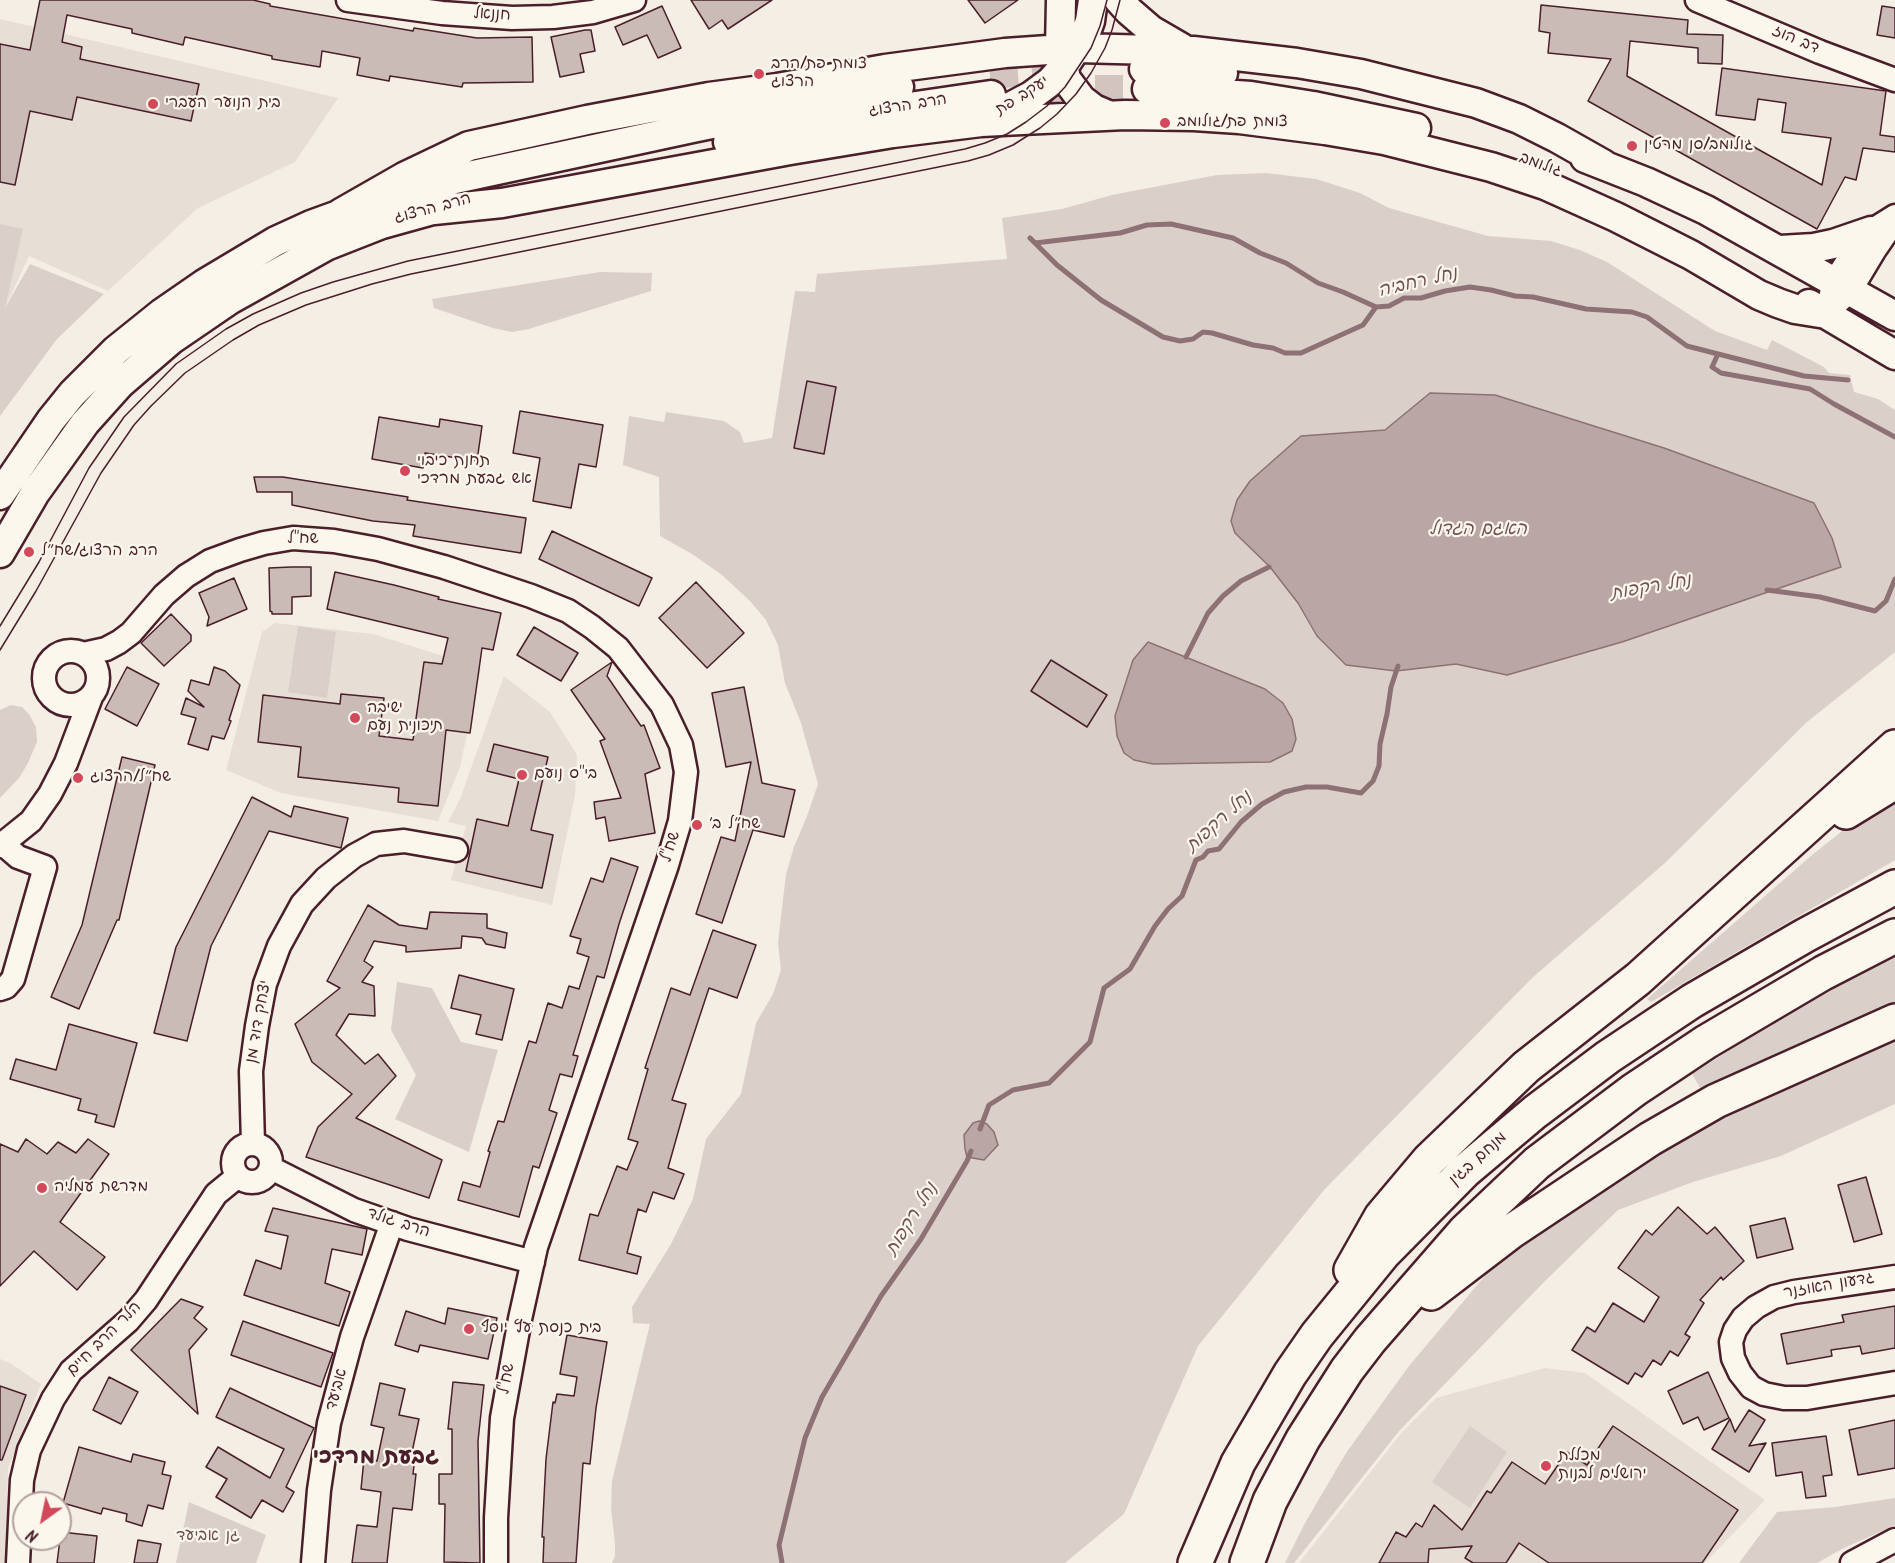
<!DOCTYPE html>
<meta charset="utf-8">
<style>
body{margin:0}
#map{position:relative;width:1895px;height:1563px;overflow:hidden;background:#f4eee4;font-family:Kalam,sans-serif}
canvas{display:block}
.north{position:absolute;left:12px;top:1491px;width:60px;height:60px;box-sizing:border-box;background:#fbf7ec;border:2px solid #b4a19f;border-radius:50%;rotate:213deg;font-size:16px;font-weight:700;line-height:24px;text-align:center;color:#4a1f2b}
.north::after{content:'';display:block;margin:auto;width:21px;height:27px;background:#d1495b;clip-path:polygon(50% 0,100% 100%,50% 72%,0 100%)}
</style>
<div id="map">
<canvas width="1895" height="1563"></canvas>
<div class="north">N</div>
</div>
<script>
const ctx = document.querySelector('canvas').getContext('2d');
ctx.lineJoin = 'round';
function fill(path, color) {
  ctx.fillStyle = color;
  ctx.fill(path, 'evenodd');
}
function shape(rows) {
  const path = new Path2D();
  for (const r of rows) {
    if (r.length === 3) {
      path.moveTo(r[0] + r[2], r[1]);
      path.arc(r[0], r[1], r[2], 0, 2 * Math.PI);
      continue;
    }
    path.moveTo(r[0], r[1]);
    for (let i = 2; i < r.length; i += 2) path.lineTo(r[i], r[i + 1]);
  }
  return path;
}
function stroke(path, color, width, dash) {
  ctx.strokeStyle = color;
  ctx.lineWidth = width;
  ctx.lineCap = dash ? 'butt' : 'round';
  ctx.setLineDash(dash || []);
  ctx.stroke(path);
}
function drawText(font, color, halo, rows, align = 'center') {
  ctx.font = font + ' Kalam,"Playpen Sans Hebrew",sans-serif';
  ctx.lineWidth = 4.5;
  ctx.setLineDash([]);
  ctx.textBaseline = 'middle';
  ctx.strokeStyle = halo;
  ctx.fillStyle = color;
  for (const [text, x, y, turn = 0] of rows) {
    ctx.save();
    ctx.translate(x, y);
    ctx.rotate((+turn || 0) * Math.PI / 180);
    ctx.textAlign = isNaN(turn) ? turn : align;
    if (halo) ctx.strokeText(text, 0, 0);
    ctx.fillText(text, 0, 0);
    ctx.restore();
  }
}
const built = shape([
 [0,19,338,98,295,162,198,208,108,291,29,256,0,319],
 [275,623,373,634,481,668,460,767,438,821,281,793,226,770,262,632],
 [504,676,550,712,577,755,575,795,552,905,451,880,466,826,448,822,460,799],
 [0,1359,10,1363,41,1384,8,1469,6,1563,0,1563],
 [1545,1368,1585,1373,1765,1500,1705,1563,1299,1563,1402,1432,1436,1398]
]);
const green = shape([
 [1266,173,1316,179,1360,193,1389,208,1488,236,1551,241,1580,250,1607,262,1715,331,1767,350,1772,340,1824,367,1829,373,1850,375,1854,392,1878,399,1895,410,1895,652,1807,722,1665,863,1532,978,1324,1190,1198,1346,1124,1514,1065,1563,612,1563,615,1556,615,1543,611,1508,612,1481,650,1324,633,1323,632,1307,671,1244,693,1199,706,1139,741,1094,756,1023,773,994,781,970,778,943,786,874,794,847,807,816,818,784,801,723,785,683,778,645,766,620,750,601,722,575,692,554,660,536,659,477,623,465,629,416,664,422,666,412,724,421,740,432,744,443,772,438,795,291,815,292,817,274,1007,259,1002,218,1062,209,1112,195,1217,175],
 [0,224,23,229,5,308,30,264,104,294,57,339,0,416],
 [600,272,652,273,651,291,529,329,512,332,493,328,434,308,432,299],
 [298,626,336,632,327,698,288,692],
 [11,705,22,707,29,714,36,727,37,742,28,763,19,778,0,798,0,710],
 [1895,789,1895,860,1651,1002,1647,999,1812,855],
 [1895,955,1895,1005,1702,1091,1692,1074,1820,993],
 [397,982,432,988,461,1042,498,1050,469,1152,395,1119,416,1075,391,1030],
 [1895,1038,1895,1104,1781,1156,1693,1182,1618,1210,1545,1281,1400,1430,1294,1563,1285,1563,1305,1523,1346,1453,1409,1366,1489,1271,1577,1196,1682,1131],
 [1470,1426,1507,1452,1470,1508,1432,1482],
 [1895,1498,1895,1525,1842,1549,1817,1563,1739,1563,1777,1512,1835,1507],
 [189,1502,266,1535,256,1563,176,1563]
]);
const water = shape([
 [1430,393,1495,395,1664,448,1814,503,1832,538,1841,567,1622,642,1507,675,1456,664,1396,671,1346,665,1317,636,1298,603,1270,567,1235,533,1231,521,1237,500,1250,481,1301,436,1385,430,1430,393],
 [1148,642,1265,689,1283,703,1292,719,1296,739,1292,751,1270,762,1153,764,1134,760,1124,753,1117,736,1115,716,1133,660,1148,642],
 [979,1121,987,1124,994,1132,998,1145,984,1160,967,1157,965,1149,964,1135,973,1123,979,1121]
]);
const stream = shape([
 [1030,238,1057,265,1101,300,1163,337,1180,341,1193,339,1203,332,1212,333,1253,345,1273,348,1285,353,1301,353,1363,325,1376,307,1389,306,1404,298,1421,298,1445,291,1470,287,1491,290,1515,296,1533,297,1586,309,1632,312,1647,317,1687,346,1804,376,1848,380],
 [1035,243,1120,233,1147,225,1171,224,1233,238,1260,253,1286,263,1318,283,1343,292,1376,307],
 [1718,354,1712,367,1721,373,1810,389,1834,404,1895,437],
 [1767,590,1820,597,1875,611,1886,601,1895,579],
 [1186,657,1208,613,1223,596,1241,581,1269,567],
 [980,1129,989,1105,1013,1090,1049,1083,1090,1042,1104,988,1130,969,1155,926,1168,909,1182,896,1196,860,1203,857,1208,851,1219,849,1241,822,1262,804,1284,792,1306,787,1327,787,1361,793,1373,781,1379,766,1380,744,1387,714,1391,687,1398,666],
 [782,1563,779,1545,805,1438,822,1397,881,1296,921,1239,967,1161,971,1151]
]);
const building = shape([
 [40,0,253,0,270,4,270,6,413,31,414,28,477,38,532,37,533,82,463,83,462,87,390,76,389,81,357,75,360,58,322,51,320,67,272,59,272,56,185,37,183,45,132,33,132,29,67,15,62,42,82,47,80,59,199,84,191,121,77,97,72,120,30,111,15,185,0,182,0,44,30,50,40,0],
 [691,0,772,0,728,29,722,20,709,29,691,0],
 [968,0,1018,0,985,23,968,0],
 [1541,5,1688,20,1687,34,1723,35,1722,64,1698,63,1698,48,1630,41,1627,76,1822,185,1831,138,1782,132,1786,103,1758,99,1755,120,1716,115,1722,68,1886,91,1880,135,1895,137,1895,152,1863,148,1856,180,1845,177,1817,229,1588,101,1611,59,1548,53,1550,33,1539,31,1541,5],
 [662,6,681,48,658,58,647,35,623,45,615,27,662,6],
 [1882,6,1895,8,1895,38,1877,35,1882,6],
 [585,30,591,30,595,51,580,54,584,72,560,77,551,37,585,30],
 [807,381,836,387,824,454,794,448,807,381],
 [520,411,603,425,596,467,579,464,571,508,533,501,540,458,513,453,520,411],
 [379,417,439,427,440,419,482,426,477,461,425,453,423,468,372,459,379,417],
 [254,477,283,477,408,497,407,500,526,518,521,553,413,536,415,525,373,521,292,505,292,492,257,492,254,477],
 [552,531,652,578,639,606,539,559,552,531],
 [291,567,311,567,311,596,292,597,292,614,272,614,272,612,270,611,269,568,291,567],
 [335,572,394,585,439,597,438,599,501,613,493,650,482,648,470,733,446,730,438,806,398,802,399,788,298,777,301,747,258,742,263,695,340,704,341,694,384,698,379,736,413,740,424,662,442,664,448,638,327,609,335,572],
 [234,578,247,609,207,626,209,617,199,593,234,578],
 [696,582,744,633,707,668,659,618,696,582],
 [171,614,191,635,191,641,164,666,141,643,171,614],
 [534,627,578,653,561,681,517,655,534,627],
 [1051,660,1107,695,1087,727,1031,691,1051,660],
 [612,662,607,676,641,726,644,725,660,768,645,774,655,833,609,841,605,817,596,819,594,802,621,798,600,741,605,739,571,690,612,662],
 [127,667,159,684,137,726,105,709,127,667],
 [214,667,225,671,240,685,229,720,231,721,224,739,212,736,208,750,188,744,196,718,181,714,186,698,204,707,188,691,191,680,209,685,214,667],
 [744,687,762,783,795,790,784,837,753,830,722,923,696,914,721,837,735,841,751,762,726,767,712,693,744,687],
 [494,744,548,757,531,830,553,835,542,888,466,871,477,819,508,826,519,779,487,771,494,744],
 [122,757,155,765,119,920,117,920,79,1009,51,997,82,925,122,757],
 [252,797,291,817,294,806,348,818,341,848,269,831,211,946,187,1041,154,1033,176,947,252,797],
 [611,858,638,867,619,924,604,978,597,976,573,1055,578,1056,572,1077,560,1074,549,1110,557,1113,539,1168,533,1166,519,1217,458,1200,463,1182,480,1187,490,1152,488,1151,498,1121,504,1122,529,1041,536,1043,548,1003,562,1008,569,986,579,989,589,957,577,953,581,939,570,936,591,878,603,882,611,858],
 [368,905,399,925,427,929,430,912,487,914,487,928,507,933,505,948,486,944,482,938,462,936,461,948,406,952,406,946,374,941,364,961,373,967,362,982,374,986,375,1016,349,1014,336,1035,365,1064,378,1054,396,1076,356,1118,442,1160,429,1198,306,1157,318,1127,352,1094,312,1062,295,1024,340,988,327,981,368,905],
 [713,930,756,945,737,998,709,988,672,1100,686,1104,668,1168,684,1174,674,1199,653,1192,646,1212,638,1209,627,1253,641,1257,637,1274,579,1260,590,1214,598,1216,617,1166,627,1170,638,1142,628,1139,648,1069,645,1068,671,988,690,995,713,930],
 [459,975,514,989,502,1040,476,1034,481,1015,451,1008,459,975],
 [69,1024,137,1043,114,1127,95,1122,97,1115,78,1110,81,1099,10,1079,16,1059,56,1070,69,1024],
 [26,1139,47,1154,58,1142,76,1153,88,1139,109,1154,60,1222,105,1257,77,1290,34,1251,0,1286,0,1144,18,1152,26,1139],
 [1866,1177,1882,1234,1854,1242,1838,1185,1866,1177],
 [1678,1207,1707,1234,1715,1227,1744,1261,1723,1280,1721,1277,1700,1300,1704,1303,1685,1334,1690,1337,1678,1356,1670,1351,1661,1365,1653,1360,1642,1377,1635,1373,1628,1384,1572,1350,1587,1327,1595,1332,1613,1303,1644,1322,1659,1297,1618,1268,1646,1230,1652,1235,1678,1207],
 [273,1208,367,1229,362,1255,332,1249,325,1283,350,1292,339,1326,244,1295,256,1260,281,1269,288,1236,265,1231,273,1208],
 [1785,1218,1793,1249,1757,1258,1750,1226,1785,1218],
 [181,1299,203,1307,194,1318,207,1329,189,1350,198,1414,131,1350,181,1299],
 [1895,1306,1895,1348,1862,1354,1860,1346,1831,1350,1832,1356,1787,1364,1781,1334,1844,1322,1842,1315,1895,1306],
 [448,1308,497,1318,488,1359,420,1345,418,1352,395,1345,406,1311,445,1324,448,1308],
 [243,1321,333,1353,321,1387,231,1355,243,1321],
 [567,1335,607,1342,596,1408,590,1464,583,1463,576,1563,543,1563,544,1537,542,1537,546,1459,553,1402,555,1403,557,1394,574,1396,577,1377,560,1374,567,1335],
 [1708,1372,1729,1418,1704,1430,1698,1417,1683,1424,1668,1391,1708,1372],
 [109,1377,138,1392,121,1424,93,1410,109,1377],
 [453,1382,484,1385,478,1441,480,1563,444,1562,445,1504,439,1504,439,1474,452,1474,452,1429,448,1429,453,1382],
 [380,1383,405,1389,399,1415,419,1419,411,1457,415,1457,413,1474,416,1474,412,1510,393,1508,387,1563,352,1563,357,1525,377,1527,381,1492,361,1489,364,1459,377,1461,384,1428,371,1425,380,1383],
 [0,1386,26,1395,2,1460,0,1460,0,1386],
 [230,1388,314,1428,286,1487,294,1492,283,1512,262,1500,251,1518,216,1497,227,1479,206,1467,218,1447,270,1478,284,1449,216,1417,230,1388],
 [1749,1410,1765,1420,1749,1446,1766,1443,1749,1472,1712,1449,1730,1419,1735,1432,1749,1410],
 [1895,1420,1895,1468,1858,1475,1849,1430,1895,1420],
 [1613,1426,1738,1510,1702,1563,1549,1563,1519,1543,1506,1563,1473,1563,1465,1558,1472,1546,1429,1549,1428,1563,1379,1563,1396,1532,1406,1537,1416,1523,1422,1527,1434,1505,1462,1530,1487,1491,1491,1493,1512,1462,1545,1484,1567,1452,1587,1465,1613,1426],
 [1826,1436,1832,1475,1823,1476,1826,1496,1806,1498,1802,1472,1776,1476,1772,1443,1826,1436],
 [79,1447,131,1462,133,1454,165,1462,162,1474,171,1476,163,1509,148,1505,142,1526,126,1521,127,1514,103,1508,101,1514,63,1503,79,1447],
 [61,1532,97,1536,94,1563,57,1563,61,1532],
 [138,1540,161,1544,157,1563,134,1563,138,1540]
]);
const majorTunnel = shape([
 [990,75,1079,68],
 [1053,89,1147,89]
]);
const minor = shape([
 [348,0,442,13,512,18,553,17,593,12,634,0],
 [1697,0,1820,52,1895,80],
 [1838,302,1850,291,1874,251,1889,229],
 [1826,314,1834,282,1856,248,1871,231,1895,216],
 [71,678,27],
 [83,654,106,649,119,642,131,633,164,595,186,576,210,561,240,550,264,543,293,538,334,541,378,549,444,567,531,596,568,611,592,627,618,648,662,705,681,745,686,772,680,821,667,865,536,1247,520,1319,502,1418,496,1518,496,1563],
 [0,846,31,821,50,794,66,763,91,697],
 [0,989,6,987,13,979,45,867,18,857,3,844],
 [253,1144,251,1071,257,1026,265,984,279,946,302,904,326,878,354,856,376,844,404,841,456,850],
 [252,1163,19],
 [271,1168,354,1210,408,1229,533,1262],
 [1895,1277,1794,1292,1774,1297,1756,1307,1743,1318,1735,1330,1731,1342,1733,1358,1740,1373,1751,1387,1764,1394,1784,1398,1807,1398,1895,1383],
 [18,1563,22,1480,29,1450,53,1399,71,1371,128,1321,146,1300,216,1194,238,1176],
 [313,1563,319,1490,329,1423,352,1337,392,1223],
 [1852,1563,1895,1540]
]);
const major = shape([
 [1061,0,1060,49,1066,79,1081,99,1094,109,1108,115],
 [1119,0,1129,11,1151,30,1182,48],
 [1144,69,1223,73],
 [1147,89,1251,96,1313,106,1416,128],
 [991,117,1031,96,1050,82,1063,68,1085,35,1090,21,1093,0],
 [728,142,875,112,991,95],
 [1585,158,1646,182,1706,210,1895,316],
 [424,211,502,203,790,150,893,133,981,122,1125,115,1194,116,1239,119,1325,130,1384,140,1491,167,1545,185,1616,217,1691,255,1759,295,1778,303,1795,309,1826,314],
 [341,213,404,177,469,146,587,120,709,97,777,88,885,69,1005,53,1077,48,1193,51,1297,63,1361,74,1476,103,1519,119,1557,138,1603,164],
 [1780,250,1814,248,1833,244,1871,231],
 [1809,304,1895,355],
 [0,495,51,420,72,394,116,350,162,313,204,284,276,241,311,225,377,201,455,179,692,128,862,93,899,87],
 [0,553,35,493,85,423,120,384,171,340,231,299,326,246,382,224,443,207]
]);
const highway = shape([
 [1846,812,1895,782],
 [1351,1270,1381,1217,1429,1160,1526,1067,1638,979,1895,747],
 [1431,1293,1512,1231,1650,1139,1716,1101,1895,1021],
 [1195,1563,1238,1463,1290,1374,1317,1335,1383,1254,1465,1171,1535,1112,1608,1057,1692,1001,1804,936,1895,887],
 [1247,1563,1270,1501,1303,1439,1347,1370,1370,1340,1465,1231,1537,1163,1634,1090,1706,1042,1823,973,1895,936]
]);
const tram = shape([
 [0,626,39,562,89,468,124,417,176,364,226,329,253,314,301,293,333,282,408,261,965,149,985,143,1007,134,1026,122,1047,106,1065,87,1091,48,1100,26,1107,0],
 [0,650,36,591,101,473,134,425,151,406,185,373,233,340,259,325,306,305,372,284,411,274,968,161,989,155,1013,145,1040,128,1057,114,1076,94,1091,73,1105,48,1112,30,1120,0]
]);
const markers = [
 [759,74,6,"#d1495b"],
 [153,104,6,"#d1495b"],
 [1165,123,6,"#d1495b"],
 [1632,146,6,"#d1495b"],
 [405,471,6,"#d1495b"],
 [29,552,6,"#d1495b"],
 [355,718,6,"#d1495b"],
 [522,775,6,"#d1495b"],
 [78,778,6,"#d1495b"],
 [697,825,6,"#d1495b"],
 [42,1188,6,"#d1495b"],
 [469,1329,6,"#d1495b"],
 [1546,1466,6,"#d1495b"]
];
const streetNames = [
 ["חננאל",492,16,3],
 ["דב הוז",1795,41,23],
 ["יעקב פת",1023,97,-32],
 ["הרב הרצוג",908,107,-9],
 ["גולומב",1540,166,20],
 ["הרב הרצוג",433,210,-15],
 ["שח\"ל",303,540],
 ["שח\"ל",672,847,-73],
 ["יצחק דוד מן",260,1022,-80],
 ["מנחם בגין",1479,1160,-42],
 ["הרב גולד",398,1224,18],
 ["גדעון האוזנר",1829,1287,-10],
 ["הלר הרב חיים",105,1340,-45],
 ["שח\"ל",508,1379,-80],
 ["אביעד",338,1390,-75]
];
const poiNames = [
 ["צומת פת/הרב",771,65],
 ["הרצוג",771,83],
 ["בית הנוער העברי",165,104],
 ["צומת פת/גולומב",1177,123],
 ["גולומב/סן מרטין",1644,146],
 ["תחנת כיבוי",417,462],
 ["אש גבעת מרדכי",417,480],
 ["הרב הרצוג/שח״ל",41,552],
 ["ישיבה",367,709],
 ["תיכונית נעם",367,727],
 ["בי\"ס נועם",534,775],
 ["שח״ל/הרצוג",90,778],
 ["שח״ל ב׳",709,825],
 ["מדרשת עמליה",54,1188],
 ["בית כנסת עץ יוסף",481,1329],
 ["מכללת",1558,1457],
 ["ירושלים לבנות",1558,1475]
];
const parkNames = [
 ["גן אביעד",208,1537]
];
const waterNames = [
 ["נחל רחביה",1418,284,-13],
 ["האגם הגדול",1478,531],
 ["נחל רקפות",1651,589,-10],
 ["נחל רקפות",1220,823,-42],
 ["נחל רקפות",913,1220,-58]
];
const districtNames = [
 ["גבעת מרדכי",376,1459]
];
fill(built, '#e7dfd6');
fill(green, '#dbd0c9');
fill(water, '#baa7a5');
stroke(water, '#8d7174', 1.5);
stroke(stream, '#8d7174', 5);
fill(building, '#cabbb6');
stroke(building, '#4a1f2b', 1.5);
stroke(majorTunnel, '#d2c5bf', 28, [28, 14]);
stroke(minor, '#4a1f2b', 27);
stroke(major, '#4a1f2b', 33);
stroke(highway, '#4a1f2b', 38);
stroke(minor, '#fbf7ec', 22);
stroke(major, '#fbf7ec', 28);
stroke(highway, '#fbf7ec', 33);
stroke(tram, '#4a1f2b', 1.5);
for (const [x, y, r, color] of markers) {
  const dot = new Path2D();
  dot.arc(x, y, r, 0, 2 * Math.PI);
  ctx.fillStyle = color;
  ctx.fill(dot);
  stroke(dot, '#fbf7ec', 2);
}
drawText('16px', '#4a1f2b', '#fbf7ec', streetNames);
drawText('16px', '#4a1f2b', '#fbf7ec', poiNames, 'left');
drawText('16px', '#6e4b52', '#fbf7ec', parkNames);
drawText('italic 18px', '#714f56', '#fbf7ec', waterNames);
drawText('bold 22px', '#4a1f2b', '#fbf7ec', districtNames);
</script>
